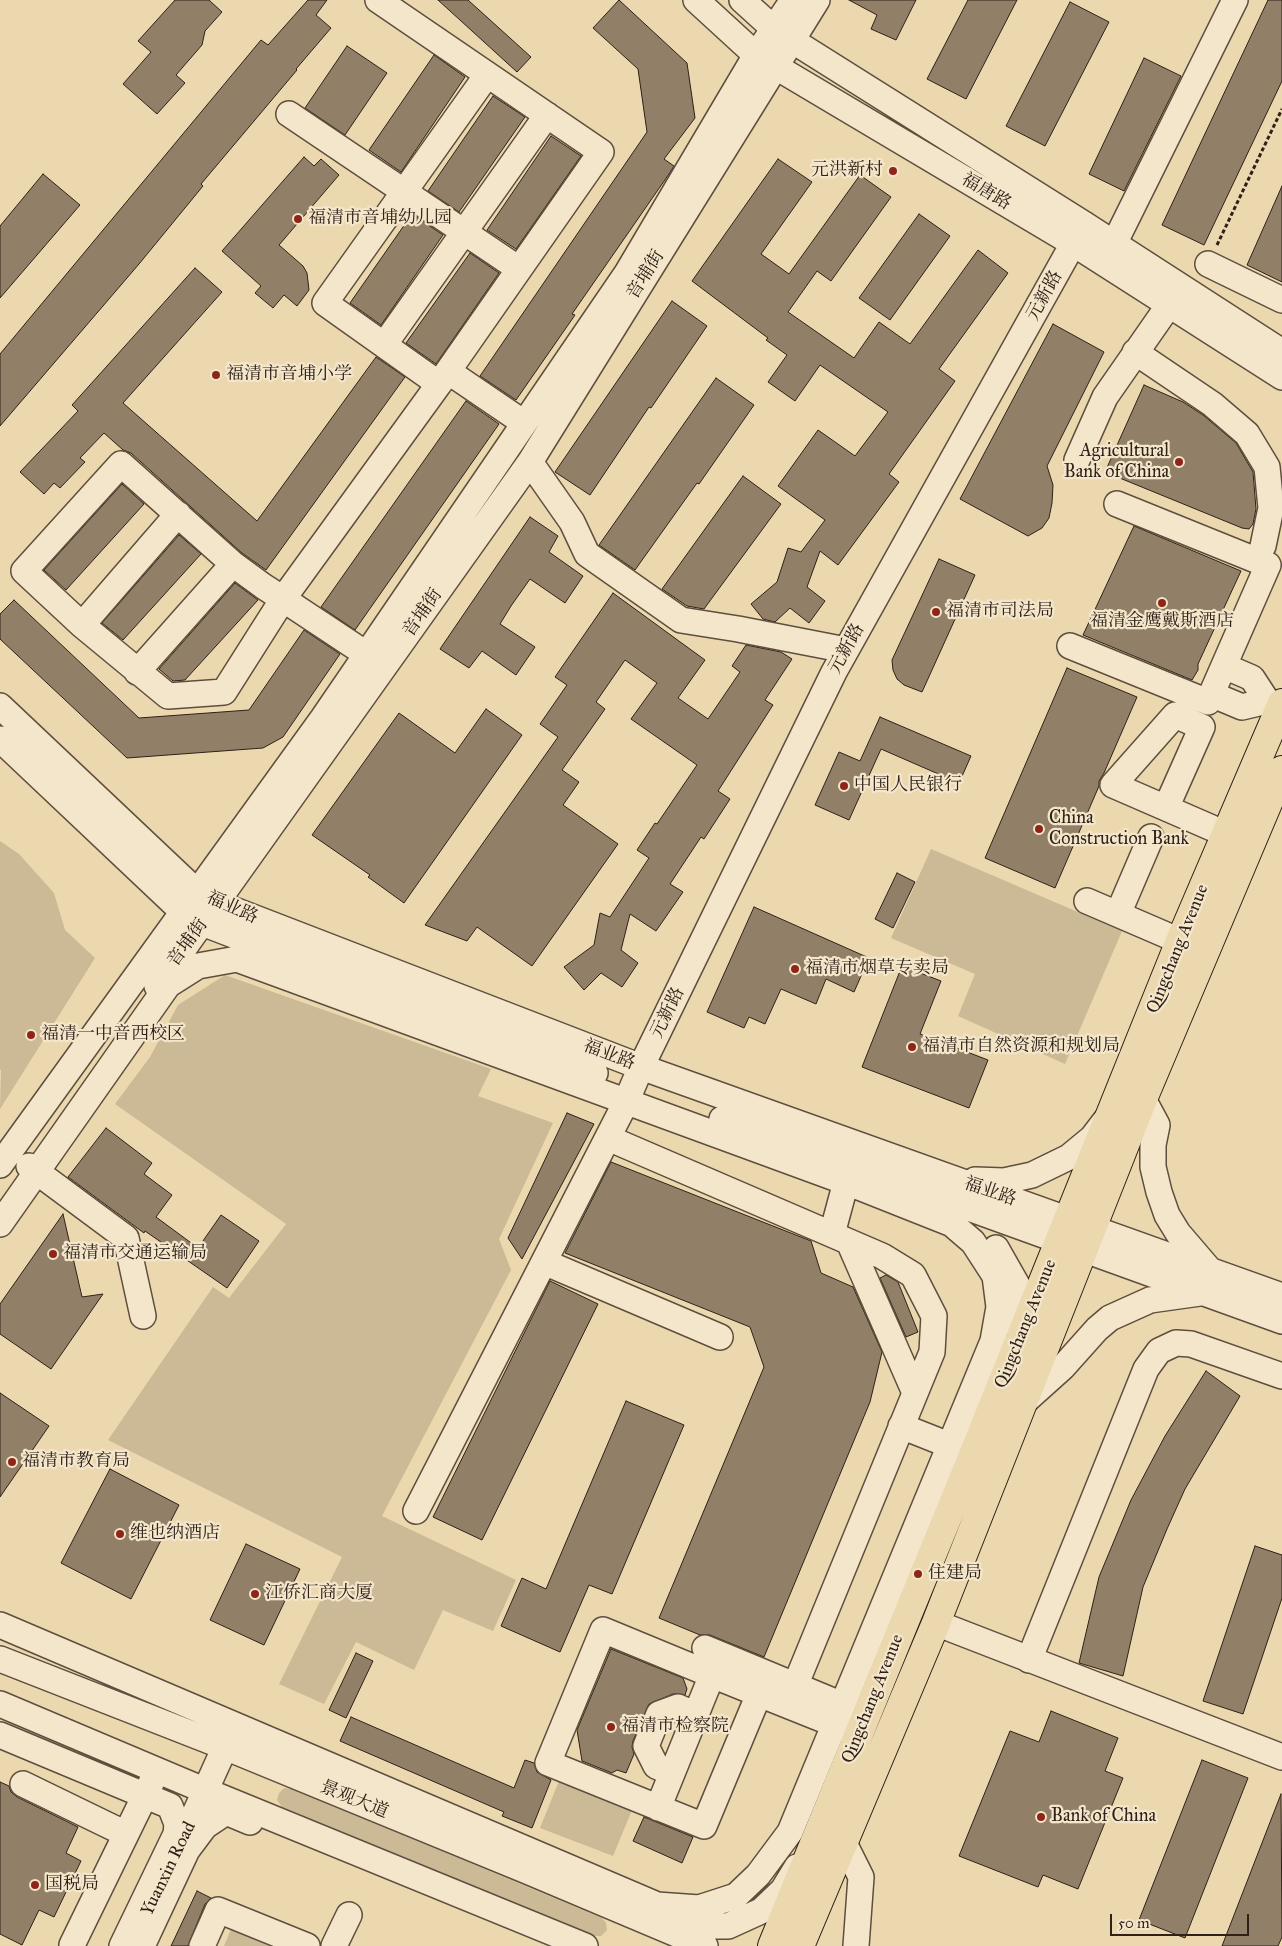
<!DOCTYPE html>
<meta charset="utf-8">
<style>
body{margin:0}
#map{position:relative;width:1282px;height:1946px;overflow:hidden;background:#ecd8af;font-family:"IM FELL Great Primer",serif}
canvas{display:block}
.scale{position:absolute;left:1110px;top:1914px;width:139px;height:22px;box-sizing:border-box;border:2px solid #2f2018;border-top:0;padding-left:6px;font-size:15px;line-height:18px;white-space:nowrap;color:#2f2018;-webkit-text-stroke:4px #f3e6cb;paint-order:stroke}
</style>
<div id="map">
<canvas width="1282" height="1946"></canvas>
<div class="scale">50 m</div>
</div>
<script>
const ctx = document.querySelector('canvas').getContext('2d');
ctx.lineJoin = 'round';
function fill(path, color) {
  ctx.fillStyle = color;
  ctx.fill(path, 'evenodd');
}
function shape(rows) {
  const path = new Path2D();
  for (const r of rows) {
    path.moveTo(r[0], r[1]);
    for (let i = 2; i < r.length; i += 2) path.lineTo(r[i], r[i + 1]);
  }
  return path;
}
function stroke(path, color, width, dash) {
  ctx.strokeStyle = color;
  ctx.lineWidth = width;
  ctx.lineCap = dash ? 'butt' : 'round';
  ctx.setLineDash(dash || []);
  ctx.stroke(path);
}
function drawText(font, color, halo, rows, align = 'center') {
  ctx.font = font + ' "IM FELL Great Primer","Noto Serif SC",serif';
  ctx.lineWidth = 4.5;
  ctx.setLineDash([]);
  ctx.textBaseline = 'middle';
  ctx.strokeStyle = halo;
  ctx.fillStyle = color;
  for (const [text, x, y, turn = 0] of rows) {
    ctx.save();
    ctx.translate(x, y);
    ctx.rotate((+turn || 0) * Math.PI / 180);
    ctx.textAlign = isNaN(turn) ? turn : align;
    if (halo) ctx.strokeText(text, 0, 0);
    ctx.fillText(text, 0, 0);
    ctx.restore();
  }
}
const green = shape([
 [0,841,19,854,54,893,65,930,95,958,0,1109,1,1070,0,1070],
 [931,849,1122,931,1065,1064,958,1016,975,974,891,938],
 [225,975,491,1069,478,1096,553,1123,499,1239,511,1270,382,1516,516,1580,493,1631,443,1610,414,1670,356,1642,324,1704,279,1684,342,1557,108,1440,213,1287,229,1298,286,1224,115,1104,150,1057,178,1005],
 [559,1781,632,1810,613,1856,540,1828],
 [284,1788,292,1789,602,1918,606,1923,607,1930,601,1936,594,1936,282,1807,277,1800,279,1793],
 [231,1929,273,1946,224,1946]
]);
const building = shape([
 [175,0,209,0,222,12,205,31,202,45,176,75,185,83,157,114,123,84,151,52,138,41,175,0],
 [308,0,327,0,316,15,331,28,296,69,297,70,201,184,203,186,139,264,0,426,0,354,261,40,268,45,308,0],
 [438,0,468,0,531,57,517,72,438,0],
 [619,0,687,63,695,118,664,159,674,166,669,174,572,314,575,315,516,400,480,376,647,132,638,69,593,28,619,0],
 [849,0,916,0,896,40,871,29,877,15,849,0],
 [968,0,1017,0,966,99,927,79,968,0],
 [1268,0,1282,0,1282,81,1204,245,1162,225,1268,0],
 [1070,2,1109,22,1045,146,1006,126,1070,2],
 [347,46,387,73,345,135,305,108,347,46],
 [434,55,465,77,401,172,369,150,434,55],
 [1144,58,1181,76,1124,191,1089,174,1144,58],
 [493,96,525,117,459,212,428,191,493,96],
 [551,136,581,156,516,249,487,230,551,136],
 [304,157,314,166,321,159,339,175,279,245,303,266,307,273,309,290,297,306,284,295,273,308,255,293,261,286,222,251,304,157],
 [778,159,812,182,761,254,789,274,860,175,891,197,831,281,817,271,788,312,854,358,879,322,910,344,978,250,1008,273,939,369,955,381,889,474,899,482,838,565,820,551,807,587,825,601,809,623,790,608,775,622,763,619,751,604,777,582,788,548,801,552,825,520,778,486,818,430,855,456,888,412,820,365,795,401,768,382,787,355,766,340,768,338,692,281,778,159],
 [43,174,80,205,0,298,0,226,43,174],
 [1282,186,1282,282,1247,265,1282,186],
 [412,214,443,235,381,325,350,303,412,214],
 [919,214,950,236,890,320,859,298,919,214],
 [470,253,499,273,436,364,406,343,470,253],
 [195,268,222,292,123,403,257,521,376,357,405,377,266,570,242,553,131,453,123,450,104,433,80,458,85,462,60,488,54,483,44,494,20,472,78,411,72,405,195,268],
 [672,301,707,326,651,408,649,407,590,495,555,472,672,301],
 [1053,324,1104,352,1047,466,1053,485,1052,503,1049,518,1042,528,1028,536,960,499,1053,324],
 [716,378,754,405,699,484,697,483,635,570,599,545,716,378],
 [1144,385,1183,402,1203,415,1236,443,1253,472,1256,509,1253,524,1249,529,1242,528,1105,472,1144,385],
 [466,401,499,424,355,630,321,607,466,401],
 [743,476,781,504,704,609,687,606,662,589,743,476],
 [122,484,144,504,66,590,44,570,122,484],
 [530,517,558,536,549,552,583,576,565,603,530,579,511,606,500,624,535,647,516,675,482,651,469,668,440,649,530,517],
 [1134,526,1241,571,1198,664,1198,670,1192,680,1083,635,1134,526],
 [179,535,201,554,123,640,102,623,179,535],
 [939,559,975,575,922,692,904,685,897,679,893,670,892,660,939,559],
 [235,583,258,600,185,680,173,681,159,669,235,583],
 [613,593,705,660,678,698,708,719,740,672,732,666,746,645,781,652,792,659,765,700,773,705,718,791,730,799,704,839,701,837,670,884,683,892,656,931,630,914,621,950,638,963,622,987,601,973,584,990,564,967,594,945,600,913,610,917,649,858,637,850,655,823,657,824,697,765,631,719,657,683,625,660,596,702,605,709,562,770,579,782,563,805,618,844,532,966,477,927,467,941,425,925,558,737,540,724,567,685,555,677,613,593],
 [14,600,139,718,249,710,304,630,340,654,283,737,263,748,127,758,0,639,0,614,14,600],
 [1067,668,1137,697,1104,773,1099,781,1099,786,1055,888,985,858,1067,668],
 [486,709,522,735,404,903,368,877,370,875,312,835,399,713,455,753,486,709],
 [880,717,971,756,959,783,881,749,849,820,815,805,839,752,860,761,880,717],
 [897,873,915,882,893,928,875,919,897,873],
 [754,907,869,958,854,992,826,979,816,1004,781,989,765,1024,749,1017,744,1028,707,1012,754,907],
 [902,966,941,981,920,1034,988,1060,969,1108,862,1067,902,966],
 [567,1113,594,1124,522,1259,508,1238,567,1113],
 [106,1128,152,1163,144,1174,172,1195,156,1217,198,1248,221,1215,259,1241,227,1288,145,1231,144,1233,68,1177,106,1128],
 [611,1162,811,1241,821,1273,853,1287,882,1352,870,1402,764,1657,710,1635,700,1635,659,1618,764,1367,750,1327,565,1253,611,1162],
 [63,1214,82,1297,103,1294,51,1369,0,1334,0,1304,63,1214],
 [886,1275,898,1282,918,1332,906,1337,880,1278,886,1275],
 [550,1281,598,1304,482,1540,433,1517,550,1281],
 [1206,1371,1240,1396,1185,1489,1167,1529,1143,1587,1123,1676,1079,1663,1099,1577,1131,1500,1165,1436,1206,1371],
 [0,1393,49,1426,0,1497,0,1393],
 [626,1401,684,1425,612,1594,589,1585,560,1652,501,1626,522,1578,546,1589,626,1401],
 [110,1469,179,1505,131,1599,61,1563,110,1469],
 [246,1544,300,1569,264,1645,210,1620,246,1544],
 [1255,1546,1282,1555,1282,1598,1243,1714,1203,1701,1255,1546],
 [611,1649,683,1678,687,1689,685,1695,673,1694,649,1704,633,1741,632,1747,634,1754,626,1773,617,1770,612,1773,582,1761,577,1730,611,1649],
 [356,1653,373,1661,346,1718,329,1710,356,1653],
 [1051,1711,1118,1738,1105,1771,1123,1778,1078,1889,1043,1875,1038,1887,959,1856,1010,1731,1039,1742,1051,1711],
 [351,1717,514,1788,525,1760,534,1763,537,1772,551,1780,532,1828,502,1816,504,1812,340,1741,351,1717],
 [1202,1760,1248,1778,1185,1938,1139,1920,1202,1760],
 [0,1782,9,1786,11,1792,17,1797,78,1827,66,1853,81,1861,54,1917,39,1910,22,1945,0,1934,0,1782],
 [1281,1794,1282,1937,1278,1946,1222,1946,1281,1794],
 [644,1817,693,1837,682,1863,633,1841,644,1817],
 [197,1891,211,1898,205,1904,188,1946,171,1946,197,1891]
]);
const path = shape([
 [1217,245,1282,109]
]);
const minor = shape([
 [378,0,601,152,439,384],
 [696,0,756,55,1074,244,1282,377],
 [742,0,774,29,1084,224,1282,352],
 [289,114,519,269],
 [1114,244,1235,0],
 [1208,264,1282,300],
 [384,345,547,115],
 [1135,352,1212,404,1247,434,1267,467,1271,508,1263,546],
 [449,372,524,423],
 [1077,460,1105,397,1169,305],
 [530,462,572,522,587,554,681,620,738,629,846,650],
 [82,625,178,514],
 [1070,646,1208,702,1268,565,1117,504],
 [366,654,283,599,263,586,233,564,121,464,24,571,82,625,168,696,224,692,283,599,439,384,325,303,487,75],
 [1224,666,1252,678,1267,701,1280,707],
 [137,672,233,564],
 [1211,694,1242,707,1267,701],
 [0,706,198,893,216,903,641,1067,1282,1296],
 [0,739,183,912,202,923,595,1073],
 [1166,808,1202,727,1175,715,1113,785,1166,808,1212,828],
 [1087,901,1180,941],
 [1118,914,1151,837],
 [157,986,530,462,817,0],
 [1143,1099,1157,1125,1153,1145,1153,1167,1159,1192,1167,1215,1178,1233,1208,1268],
 [722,1119,1282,1321],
 [608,1138,882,1256,913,1275,934,1316,932,1352,795,1686],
 [0,1165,323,718,627,273,756,55,793,0],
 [29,1166,126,1238,143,1316],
 [975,1180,1004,1181,1032,1175,1069,1157,1092,1138,1105,1121],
 [0,1224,168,985,198,966,237,959,846,1182,952,1224,973,1242,995,1276,999,1307,993,1341,790,1832,758,1875,736,1896,699,1908,657,1905,0,1625],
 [832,1234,850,1167],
 [849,1242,915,1393],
 [996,1248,1017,1285,1024,1306,1019,1331],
 [544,1262,720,1337],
 [1024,1402,1063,1367,1097,1329,1110,1318,1150,1300,1200,1293],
 [901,1426,964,1451],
 [416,1511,626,1102,641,1067,834,672,1084,224],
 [936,1623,1282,1757],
 [705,1648,857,1711],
 [0,1659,225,1747,527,1871,705,1946],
 [1029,1660,1146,1369,1159,1351,1176,1343,1191,1344,1282,1376],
 [759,1694,704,1826,548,1763,603,1630,712,1675,759,1694,844,1728],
 [0,1704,206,1791,585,1946],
 [0,1735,170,1806,177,1824,176,1834,122,1946],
 [672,1773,656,1766,646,1746,659,1714,678,1707,696,1715],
 [23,1784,126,1834],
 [658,1808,712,1675],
 [183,1840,225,1747],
 [843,1841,861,1877,856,1946],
 [672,1925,728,1926,761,1911,783,1890,797,1867],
 [72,1945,152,1781],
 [142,1946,187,1850,205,1826,226,1812,250,1822],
 [202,1946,218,1910,307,1946],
 [334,1946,349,1915]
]);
const major = shape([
 [772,1946,973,1455,1180,941,1282,703],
 [800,1946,936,1623,1143,1099,1282,770]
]);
const markers = [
 [893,171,5,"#8f2418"],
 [298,219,5,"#8f2418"],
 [216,375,5,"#8f2418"],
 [1179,462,5,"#8f2418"],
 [1162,603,5,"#8f2418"],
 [936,612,5,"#8f2418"],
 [844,786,5,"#8f2418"],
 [1039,829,5,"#8f2418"],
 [795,969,5,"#8f2418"],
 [31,1035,5,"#8f2418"],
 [912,1047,5,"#8f2418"],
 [53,1254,5,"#8f2418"],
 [12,1462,5,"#8f2418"],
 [120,1534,5,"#8f2418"],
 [918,1574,5,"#8f2418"],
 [255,1594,5,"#8f2418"],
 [611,1727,5,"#8f2418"],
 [1041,1817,5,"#8f2418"],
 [35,1885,5,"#8f2418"]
];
const poiNames = [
 ["元洪新村",883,171,"right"],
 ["福清市音埔幼儿园",308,219],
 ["福清市音埔小学",226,375],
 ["Agricultural",1169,452,"right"],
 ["Bank of China",1169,473,"right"],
 ["福清市司法局",946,612],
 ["福清金鹰戴斯酒店",1162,622,"center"],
 ["中国人民银行",854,786],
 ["China",1049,819],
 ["Construction Bank",1049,840],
 ["福清市烟草专卖局",805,969],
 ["福清一中音西校区",41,1035],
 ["福清市自然资源和规划局",922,1047],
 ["福清市交通运输局",63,1254],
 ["福清市教育局",22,1462],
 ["维也纳酒店",130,1534],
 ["住建局",928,1574],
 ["江侨汇商大厦",265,1594],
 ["福清市检察院",621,1727],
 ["Bank of China",1051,1817],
 ["国税局",45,1885]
];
const streetNames = [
 ["福唐路",986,192,31],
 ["音埔街",646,275,-58],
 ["元新路",1045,296,-61],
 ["音埔街",423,613,-55],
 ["元新路",847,649,-61],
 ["福业路",232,908,24],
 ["音埔街",188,943,-54],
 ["Qingchang Avenue",1178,949,-68],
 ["元新路",668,1013,-64],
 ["福业路",609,1055,21],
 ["福业路",990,1192,19],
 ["Qingchang Avenue",1026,1324,-68],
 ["Qingchang Avenue",873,1699,-68],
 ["景观大道",354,1800,22],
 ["Yuanxin Road",169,1869,-64]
];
fill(green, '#ccb995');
fill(building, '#918067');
stroke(building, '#2f2018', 1);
stroke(minor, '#5e4e3e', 28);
stroke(major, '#2f2018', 30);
stroke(path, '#2f2018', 3, [4, 2.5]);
stroke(minor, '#f3e6cb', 25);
stroke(major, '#ecd8af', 28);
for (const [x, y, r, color] of markers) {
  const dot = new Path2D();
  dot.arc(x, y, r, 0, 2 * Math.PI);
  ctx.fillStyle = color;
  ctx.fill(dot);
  stroke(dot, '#f3e6cb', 2);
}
drawText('18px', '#2f2018', '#f3e6cb', poiNames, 'left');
drawText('18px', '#2f2018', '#f3e6cb', streetNames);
</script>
